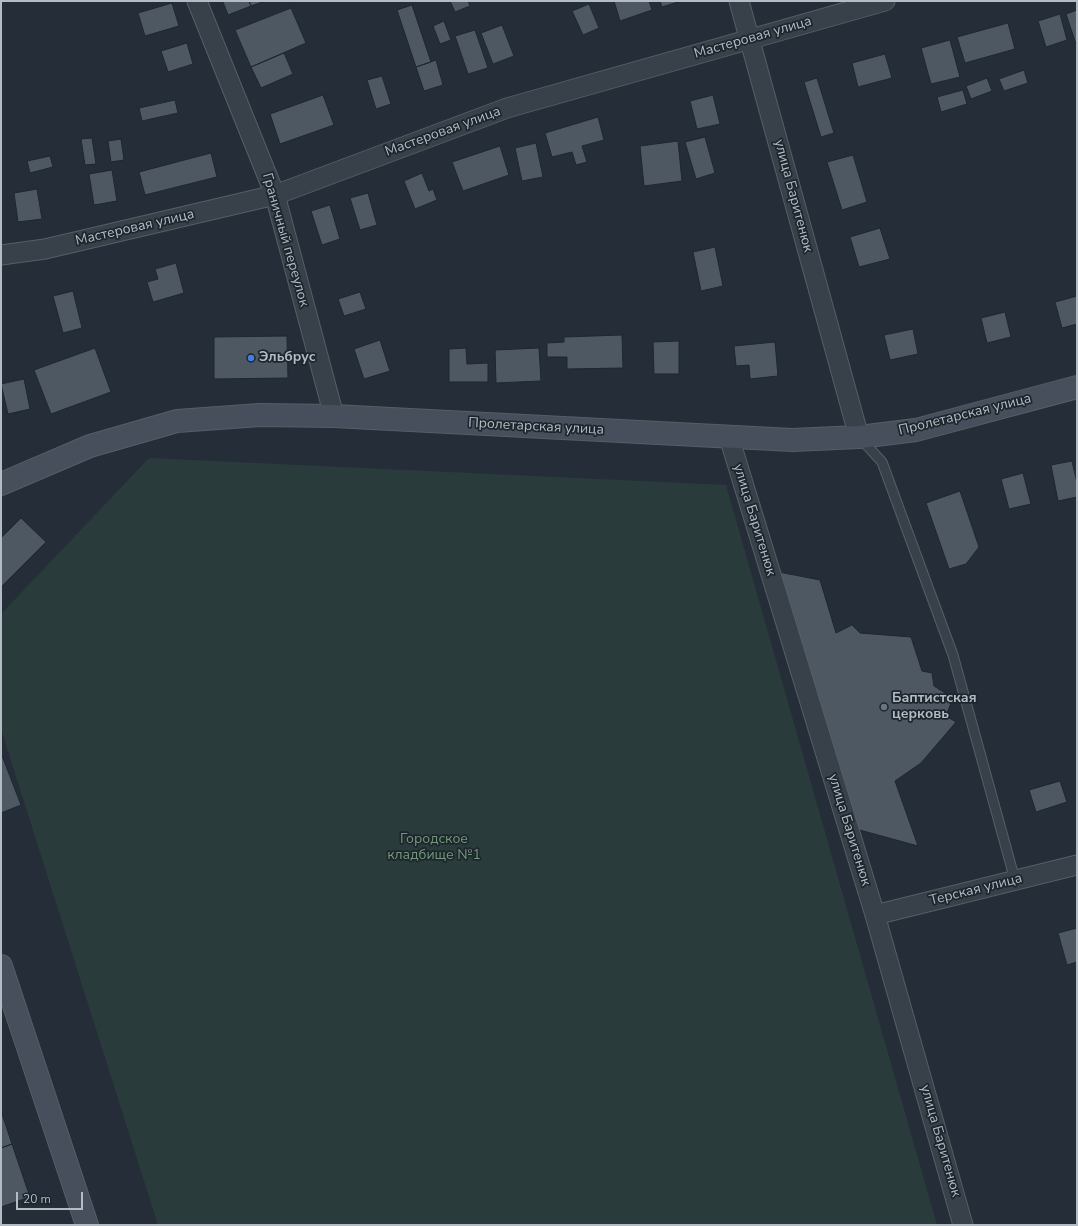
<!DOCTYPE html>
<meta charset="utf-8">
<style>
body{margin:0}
#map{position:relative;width:1078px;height:1226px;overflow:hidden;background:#252e38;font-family:"Nunito Sans",sans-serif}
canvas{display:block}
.frame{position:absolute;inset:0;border:2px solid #b3bbc4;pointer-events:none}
.scale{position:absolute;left:16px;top:1192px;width:67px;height:18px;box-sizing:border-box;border:2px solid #b3bbc4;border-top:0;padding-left:5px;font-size:12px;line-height:14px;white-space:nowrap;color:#b3bbc4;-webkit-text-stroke:3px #1d252d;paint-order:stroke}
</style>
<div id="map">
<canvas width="1078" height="1226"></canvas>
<div class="frame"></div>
<div class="scale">20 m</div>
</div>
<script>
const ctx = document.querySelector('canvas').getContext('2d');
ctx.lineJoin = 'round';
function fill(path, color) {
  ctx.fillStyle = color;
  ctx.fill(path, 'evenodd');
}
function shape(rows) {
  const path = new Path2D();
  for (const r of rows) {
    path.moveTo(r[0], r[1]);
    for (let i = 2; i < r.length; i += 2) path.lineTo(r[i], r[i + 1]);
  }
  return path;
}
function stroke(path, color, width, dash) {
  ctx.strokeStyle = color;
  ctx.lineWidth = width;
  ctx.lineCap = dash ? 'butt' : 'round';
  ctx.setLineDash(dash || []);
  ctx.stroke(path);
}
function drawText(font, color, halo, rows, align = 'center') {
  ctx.font = font + ' "Nunito Sans",sans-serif';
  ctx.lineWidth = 3.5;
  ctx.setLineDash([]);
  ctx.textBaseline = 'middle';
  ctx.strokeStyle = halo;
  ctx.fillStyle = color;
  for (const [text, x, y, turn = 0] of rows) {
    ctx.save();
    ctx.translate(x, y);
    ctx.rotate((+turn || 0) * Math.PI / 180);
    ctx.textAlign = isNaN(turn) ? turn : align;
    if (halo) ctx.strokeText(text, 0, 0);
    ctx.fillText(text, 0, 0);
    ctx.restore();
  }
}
const green = shape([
 [149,458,726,485,937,1225,158,1225,1,729,1,614]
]);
const building = shape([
 [227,1,249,1,251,6,228,15,223,2,227,1],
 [249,1,265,1,251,6,249,1],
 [450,1,468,1,470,6,455,12,450,1],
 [614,1,649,1,652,10,620,21,614,1],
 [660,1,681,1,662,7,660,1],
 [172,3,179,26,145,36,138,13,172,3],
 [589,4,599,28,583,35,572,11,589,4],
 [412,5,431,62,416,67,397,10,412,5],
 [291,8,306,43,251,67,235,30,291,8],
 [1077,10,1077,47,1066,14,1077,10],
 [1060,14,1067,40,1046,47,1038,21,1060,14],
 [444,21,451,40,440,44,433,26,444,21],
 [1008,23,1015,49,965,63,957,37,1008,23],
 [502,25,514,56,493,64,481,33,502,25],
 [475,30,488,68,468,74,455,36,475,30],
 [950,40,960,77,931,84,921,48,950,40],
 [187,43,193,64,168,72,161,51,187,43],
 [284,53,293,74,261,88,251,67,284,53],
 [885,54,892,78,858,87,852,63,885,54],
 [436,60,443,85,424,91,416,67,436,60],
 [1024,70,1028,83,1004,91,999,79,1024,70],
 [382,76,391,104,376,109,367,80,382,76],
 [817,78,834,133,821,137,804,82,817,78],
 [987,78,992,91,971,99,966,86,987,78],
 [963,90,967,104,941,112,937,97,963,90],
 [323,95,334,125,280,144,270,114,323,95],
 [713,95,720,124,697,129,690,101,713,95],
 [175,100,178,113,142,121,139,108,175,100],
 [598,117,604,140,582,146,587,162,576,165,572,152,552,157,545,133,598,117],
 [705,137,715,173,696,179,685,142,705,137],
 [92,138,96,164,85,165,81,139,92,138],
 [121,139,124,160,111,162,108,141,121,139],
 [678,141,682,181,644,186,640,146,678,141],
 [536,143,543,177,522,181,515,148,536,143],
 [500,146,509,175,463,191,452,162,500,146],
 [211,153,217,177,145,195,139,172,211,153],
 [853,155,867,202,842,210,827,162,853,155],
 [50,156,53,167,30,173,27,161,50,156],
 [112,170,117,201,94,205,89,174,112,170],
 [422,173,429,191,433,189,437,200,415,209,404,181,422,173],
 [37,189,42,219,18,222,14,193,37,189],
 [368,193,377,225,360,230,350,198,368,193],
 [330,205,340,239,322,245,311,211,330,205],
 [880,228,890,259,859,267,850,237,880,228],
 [715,247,723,286,701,291,693,252,715,247],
 [176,263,184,293,153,302,147,282,158,279,155,269,176,263],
 [73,291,82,328,63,333,53,296,73,291],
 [360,292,366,309,344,316,338,299,360,292],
 [1077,296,1077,324,1062,328,1055,302,1077,296],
 [1005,312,1011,337,987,343,981,318,1005,312],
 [913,329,918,354,890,360,884,335,913,329],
 [622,335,623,368,567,369,567,357,547,357,547,343,564,342,564,337,622,335],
 [287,336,288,378,214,379,214,337,287,336],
 [380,340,390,371,364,379,354,349,380,340],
 [679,341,679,374,654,374,653,342,679,341],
 [775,342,778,376,750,379,749,365,736,366,734,346,775,342],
 [95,348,111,392,51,414,34,370,95,348],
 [466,348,467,364,488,363,488,382,449,382,449,349,466,348],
 [539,348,541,381,496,383,495,350,539,348],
 [24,379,30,409,8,414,1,384,24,379],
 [1072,461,1077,483,1077,497,1058,501,1051,465,1072,461],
 [1023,473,1031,504,1009,509,1001,479,1023,473],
 [960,491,979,547,966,564,949,569,926,503,960,491],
 [21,518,46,542,1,587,1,538,21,518],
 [779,572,820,580,836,633,852,625,860,633,911,637,922,671,932,673,934,686,953,698,946,716,956,722,921,763,895,781,918,846,856,829,779,572],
 [1,753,21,805,1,813,1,753],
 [1060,781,1067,802,1036,812,1029,790,1060,781],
 [1077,928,1077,962,1067,965,1058,933,1077,928],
 [1,1111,12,1144,1,1148,1,1111],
 [12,1144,30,1197,1,1207,1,1148,12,1144]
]);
const lane = shape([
 [861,439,882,462,953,655,1015,880]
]);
const street = shape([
 [197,1,275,195,334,416],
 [739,1,859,437],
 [1,255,45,249,275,195,507,108,885,1],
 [729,437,875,915,963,1225],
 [875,915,1077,865]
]);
const secondary = shape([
 [1,484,90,446,177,421,260,415,334,416,792,440,859,437,916,430,1077,387],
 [1,966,87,1225]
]);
const markers = [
 [251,358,4,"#3f7fe0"],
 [884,707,4,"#6b7280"]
];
const streetNames = [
 ["Мастеровая улица",753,38,-16],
 ["Мастеровая улица",443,132,-20],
 ["улица Баритенюк",793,196,75],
 ["Мастеровая улица",135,228,-13],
 ["Граничный переулок",285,240,74],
 ["Пролетарская улица",965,415,-14],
 ["Пролетарская улица",536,427,3],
 ["улица Баритенюк",754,520,73],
 ["улица Баритенюк",849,830,73],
 ["Терская улица",976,890,-14],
 ["улица Баритенюк",940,1141,74]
];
const poiNames = [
 ["Эльбрус",259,358],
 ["Баптистская",892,699],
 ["церковь",892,715]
];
const parkNames = [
 ["Городское",434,840],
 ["кладбище №1",434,856]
];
fill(green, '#293c3b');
fill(building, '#4d5863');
stroke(building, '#1f272f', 1);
stroke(lane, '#565e66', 11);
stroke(street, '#565e66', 21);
stroke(secondary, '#565e66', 24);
stroke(lane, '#384049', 9);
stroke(street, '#384049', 19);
stroke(secondary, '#464f5b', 22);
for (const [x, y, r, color] of markers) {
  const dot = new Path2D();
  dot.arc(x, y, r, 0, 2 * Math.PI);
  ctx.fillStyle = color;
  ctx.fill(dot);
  stroke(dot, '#1d252d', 1.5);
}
drawText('14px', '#b3bbc4', '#1d252d', streetNames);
drawText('bold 14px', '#b3bbc4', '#1d252d', poiNames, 'left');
drawText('14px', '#74987b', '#1d252d', parkNames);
</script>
